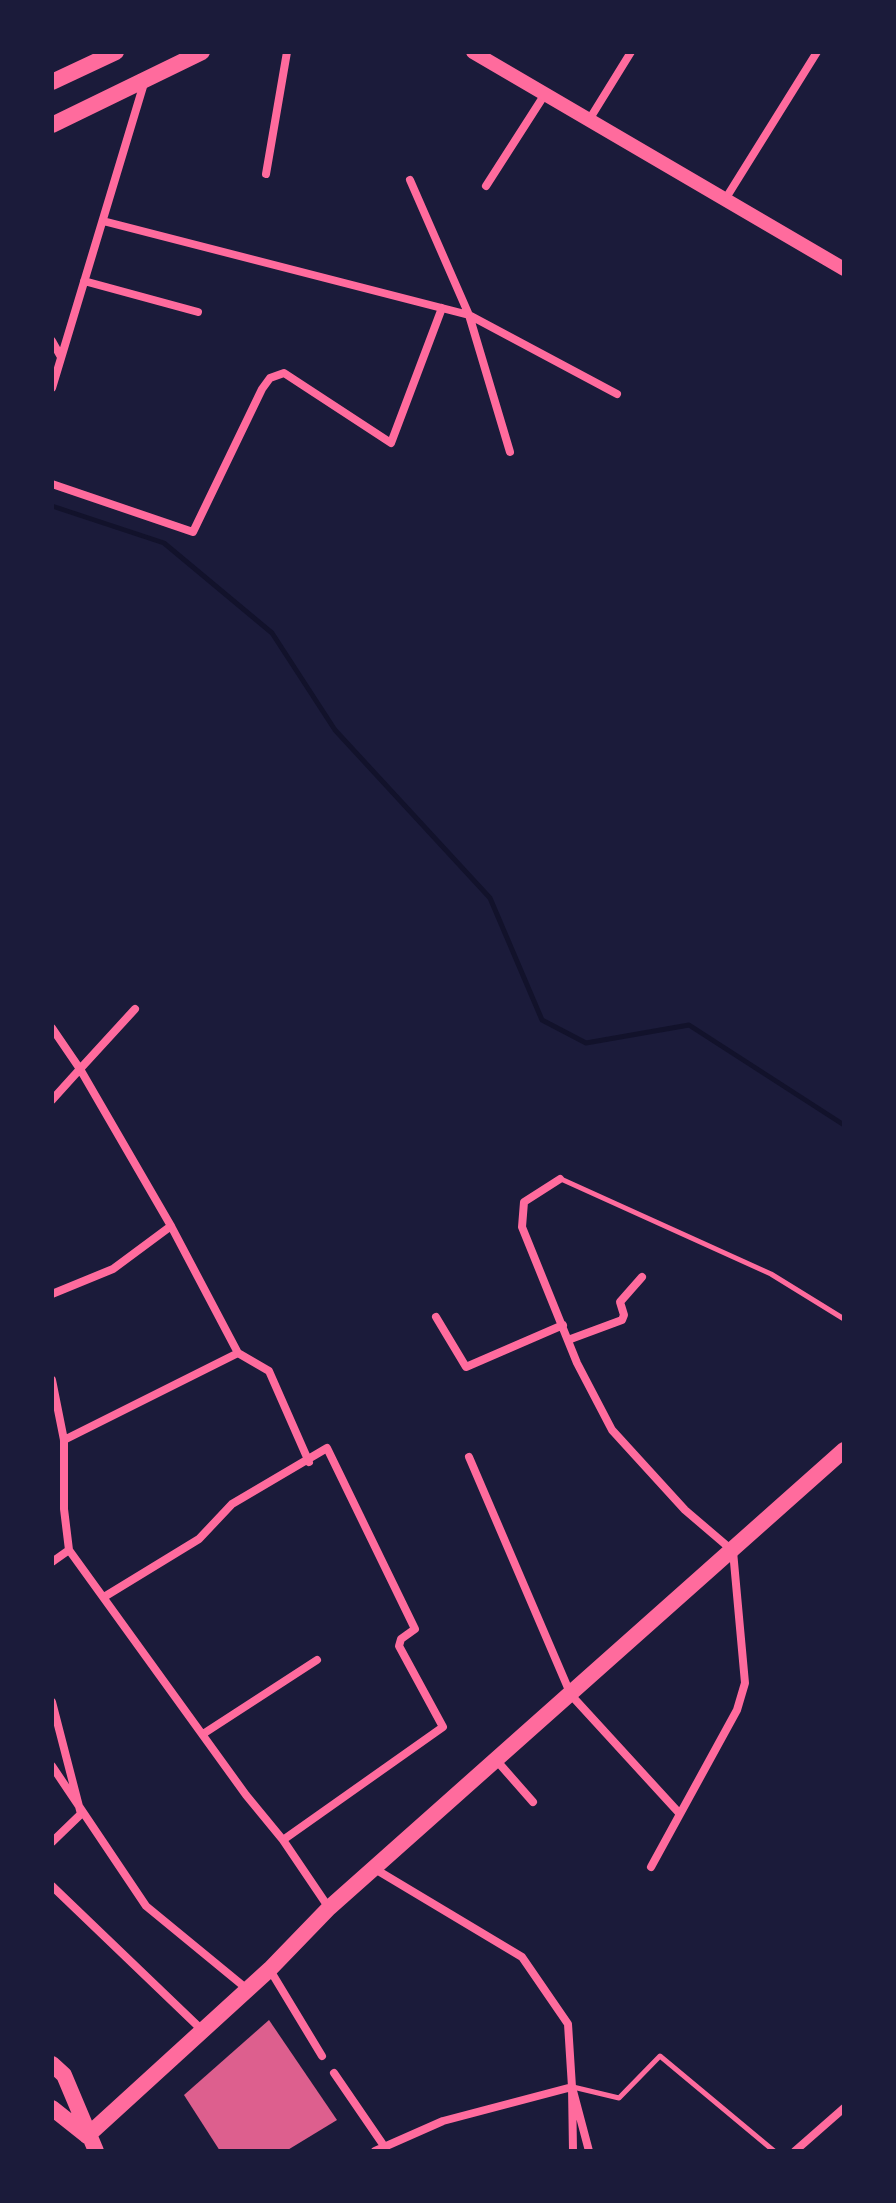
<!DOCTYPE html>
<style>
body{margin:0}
#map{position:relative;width:896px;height:2203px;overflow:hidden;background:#1b1b3a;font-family:"Varela Round",sans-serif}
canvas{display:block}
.frame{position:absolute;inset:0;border:54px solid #1b1b3a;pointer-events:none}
</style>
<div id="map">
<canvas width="896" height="2203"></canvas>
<div class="frame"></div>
</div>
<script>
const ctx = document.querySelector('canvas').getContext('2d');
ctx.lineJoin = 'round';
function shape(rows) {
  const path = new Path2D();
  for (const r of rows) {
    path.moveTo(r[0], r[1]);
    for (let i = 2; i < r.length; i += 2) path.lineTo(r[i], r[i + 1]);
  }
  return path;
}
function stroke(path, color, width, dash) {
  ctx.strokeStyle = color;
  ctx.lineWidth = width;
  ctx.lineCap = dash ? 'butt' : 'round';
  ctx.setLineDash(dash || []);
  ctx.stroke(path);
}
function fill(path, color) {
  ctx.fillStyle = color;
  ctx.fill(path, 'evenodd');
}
const stream = shape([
 [52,506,164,543,272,633,335,730,490,898,542,1020,586,1043,689,1025,844,1125]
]);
const building = shape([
 [269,2020,337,2120,286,2151,220,2151,184,2095]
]);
const service = shape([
 [561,1179,771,1274,844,1319],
 [573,2087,619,2098,660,2056,774,2151]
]);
const minor = shape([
 [589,120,631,52],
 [266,174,287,52],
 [410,180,469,315,510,452],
 [486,186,545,94],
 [726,198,817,52],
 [103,221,469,315,617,394],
 [84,281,198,312],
 [52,341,61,357],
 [52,388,145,80],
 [52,484,193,532,262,389,270,378,284,373,391,443,442,308],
 [52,1028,80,1069,135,1009],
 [52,1100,80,1069,171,1226,238,1353,269,1371,309,1462],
 [560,1179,524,1202,522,1227,577,1363,612,1430,685,1510,733,1551,745,1683,737,1710,651,1867],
 [52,1294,113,1269,171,1226],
 [436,1317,466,1367,563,1325],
 [568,1340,622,1320,624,1315,620,1302,642,1277],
 [52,1380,64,1440,64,1509,69,1550,246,1795,283,1840,329,1908],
 [64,1440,238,1353],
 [469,1457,571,1695,680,1814],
 [52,1562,69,1550],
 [104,1597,199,1539,232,1504,327,1448,415,1629,401,1639,399,1646,443,1727,283,1840],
 [52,1702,81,1814,52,1842],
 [203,1734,317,1660],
 [497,1761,533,1802],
 [52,1766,146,1906,247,1989],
 [375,1869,522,1957,568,2024,572,2087,589,2151],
 [52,1886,202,2030],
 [270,1970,322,2056],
 [334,2073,384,2146],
 [375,2151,443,2121,572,2087,573,2151],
 [795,2151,844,2108]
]);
const tertiary = shape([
 [473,52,844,269]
]);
const secondary = shape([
 [52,82,116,52],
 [52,125,202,52],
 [52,2064,64,2075,96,2151],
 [52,2108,86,2135],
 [87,2136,270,1969,329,1908,844,1450]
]);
stroke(stream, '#12122b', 5);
fill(building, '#dd5f8e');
stroke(service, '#ff6b9d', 5);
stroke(minor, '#ff6b9d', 8);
stroke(tertiary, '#ff6b9d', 14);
stroke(secondary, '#ff6b9d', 16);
</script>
